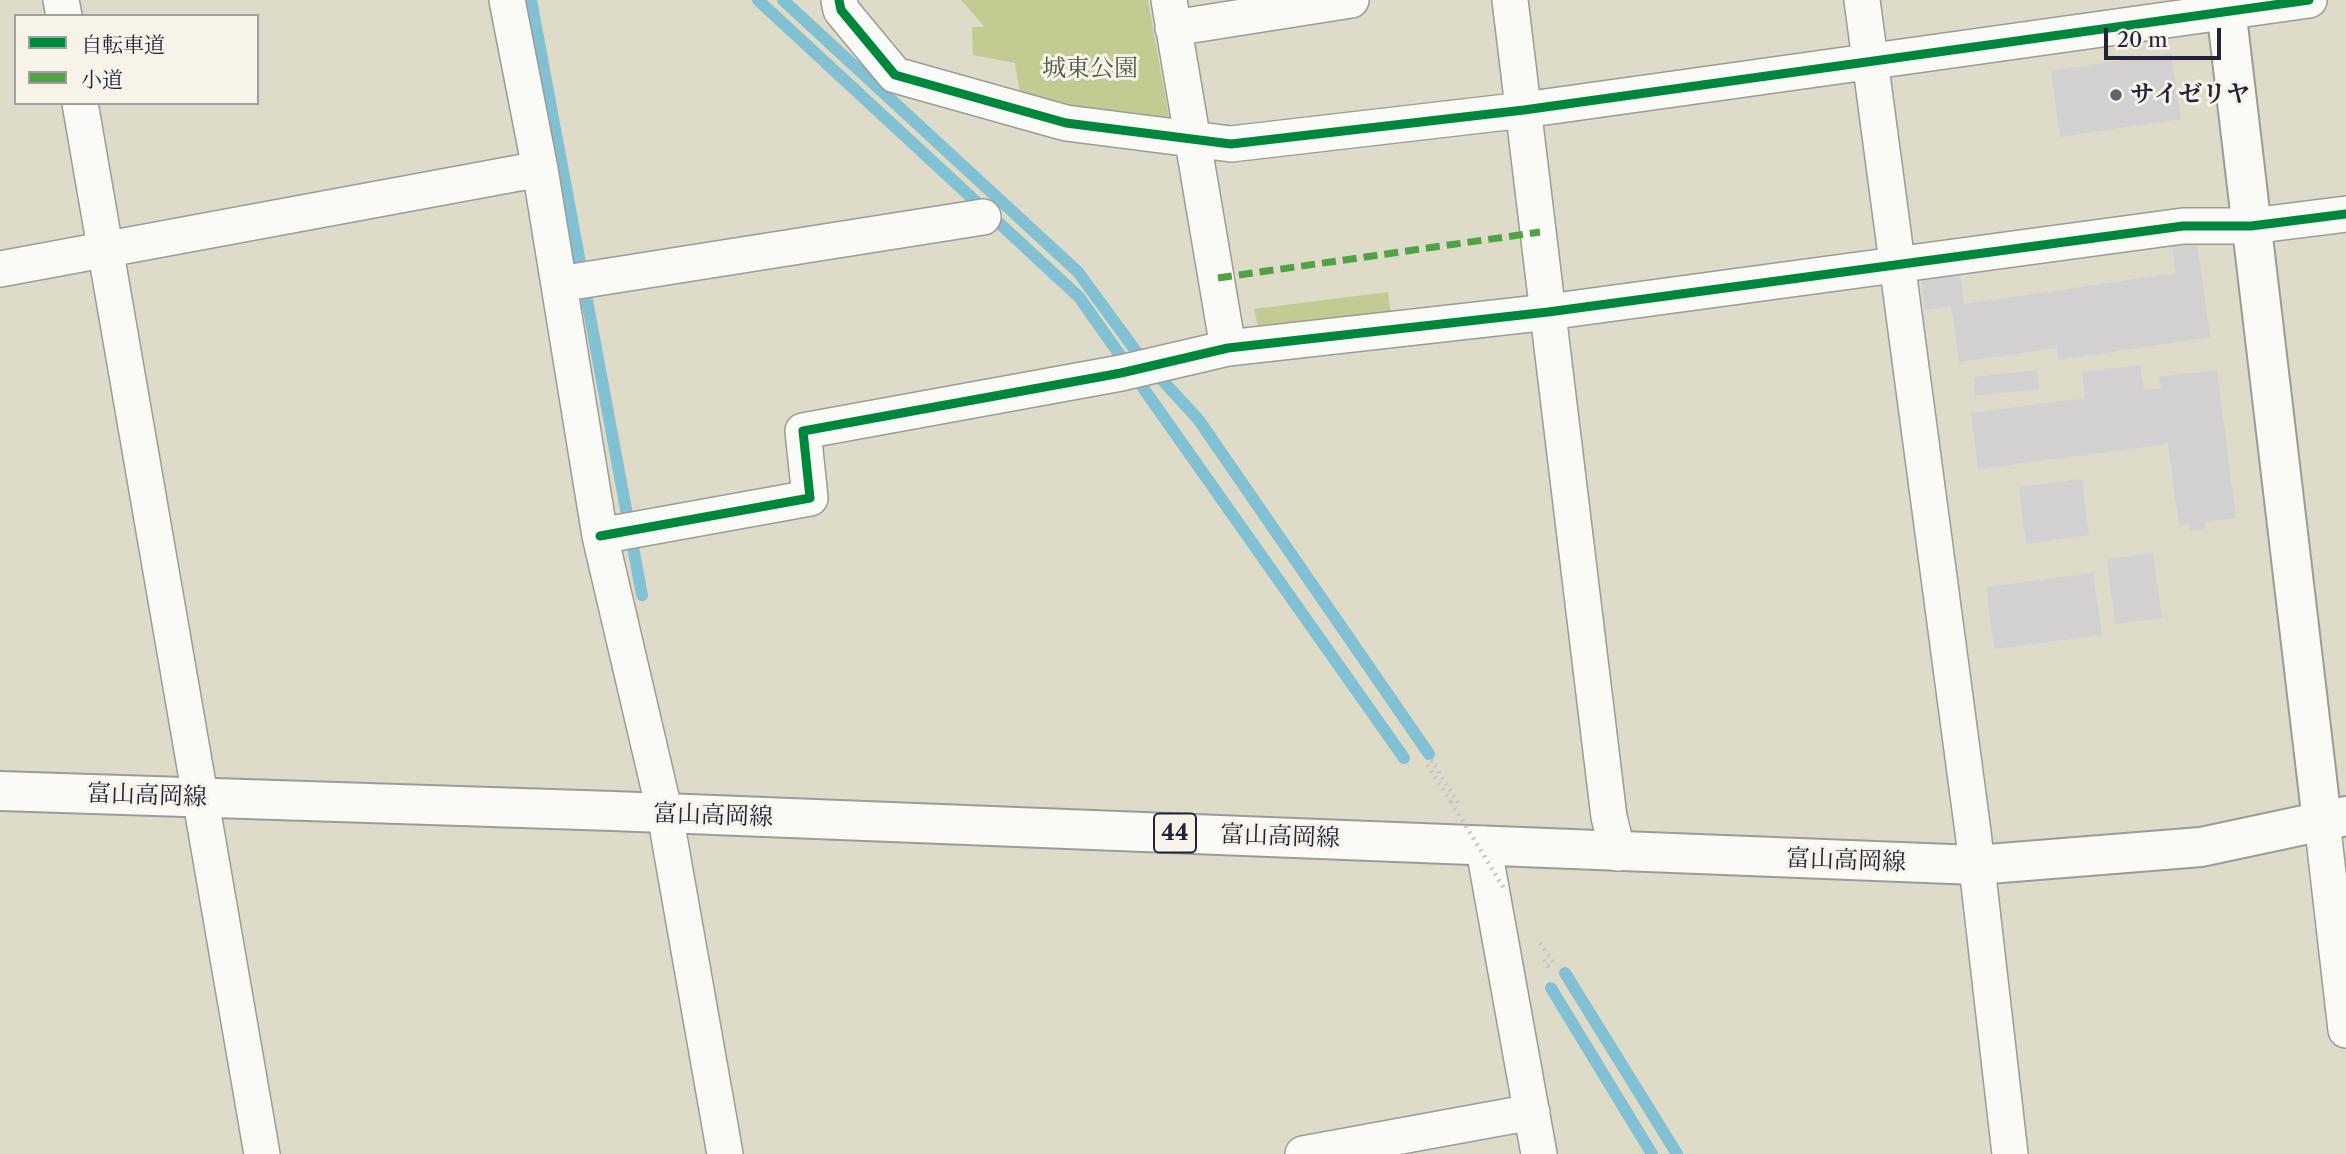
<!DOCTYPE html>
<meta charset="utf-8">
<style>
body{margin:0}
#map{position:relative;width:2346px;height:1154px;overflow:hidden;background:#dfdbc9;font-family:"Libre Caslon Text","Noto Serif JP",serif}
canvas{display:block}
.legend{position:absolute;left:14px;top:14px;width:245px;height:91px;box-sizing:border-box;background:#f7f3e8;border:2px solid #a29fa3;margin:0;padding:9px 12px;list-style:none;font-size:21px;color:#22223b}
.legend li{display:flex;align-items:center;gap:14px;height:35px}
.legend b{width:35px;border:2px solid #a29fa3}
.scale{position:absolute;left:2104px;top:28px;width:117px;height:32px;box-sizing:border-box;border:4px solid #22223b;border-top:0;padding-left:9px;font-size:21px;line-height:24px;white-space:nowrap;color:#22223b;-webkit-text-stroke:5px #f7f3e8;paint-order:stroke}
</style>
<div id="map">
<canvas width="2346" height="1154"></canvas>
<ul class="legend">
<li><b style="height:9px;background:#00873e"></b>自転車道</li>
<li><b style="height:9px;background:#50a245"></b>小道</li>
</ul>
<div class="scale">20 m</div>
</div>
<script>
const ctx = document.querySelector('canvas').getContext('2d');
ctx.lineJoin = 'round';
function fill(path, color) {
  ctx.fillStyle = color;
  ctx.fill(path, 'evenodd');
}
function shape(rows) {
  const path = new Path2D();
  for (const r of rows) {
    path.moveTo(r[0], r[1]);
    for (let i = 2; i < r.length; i += 2) path.lineTo(r[i], r[i + 1]);
  }
  return path;
}
function stroke(path, color, width, dash) {
  ctx.strokeStyle = color;
  ctx.lineWidth = width;
  ctx.lineCap = dash ? 'butt' : 'round';
  ctx.setLineDash(dash || []);
  ctx.stroke(path);
}
function drawText(font, color, halo, rows, align = 'center') {
  ctx.font = font + ' "Libre Caslon Text","Noto Serif JP",serif';
  ctx.lineWidth = 6;
  ctx.setLineDash([]);
  ctx.textBaseline = 'middle';
  ctx.strokeStyle = halo;
  ctx.fillStyle = color;
  for (const [text, x, y, turn = 0] of rows) {
    ctx.save();
    ctx.translate(x, y);
    ctx.rotate((+turn || 0) * Math.PI / 180);
    ctx.textAlign = isNaN(turn) ? turn : align;
    if (halo) ctx.strokeText(text, 0, 0);
    ctx.fillText(text, 0, 0);
    ctx.restore();
  }
}
const green = shape([
 [961,0,1148,0,1174,146,1026,131,1015,63,973,55,972,27,985,27],
 [1388,292,1395,344,1266,360,1254,309]
]);
const stream = shape([
 [531,0,642,595],
 [758,0,1079,297,1404,758],
 [783,0,1078,272,1138,354,1198,419,1429,754],
 [1565,973,1677,1154],
 [1551,988,1652,1154]
]);
const building = shape([
 [2171,53,2181,119,2060,137,2051,71],
 [2197,241,2210,337,2058,360,2057,348,1959,362,1951,306,1925,310,1921,281,1960,275,1964,304,2048,292,2176,273,2172,245],
 [2140,365,2144,390,2161,388,2159,377,2217,370,2236,518,2205,522,2206,529,2190,531,2189,524,2179,526,2168,444,1978,469,1971,413,2085,398,2082,372],
 [2037,370,2039,389,1975,396,1974,377],
 [2082,479,2089,535,2026,544,2019,487],
 [2153,553,2162,618,2115,624,2107,559],
 [2093,573,2102,635,1994,649,1986,587]
]);
const path = shape([
 [1451,802,1427,764,1432,761,1460,806],
 [1540,943,1553,962,1548,966,1544,960]
]);
const street = shape([
 [61,0,64,16],
 [507,0,540,169,600,536,665,814,725,1154],
 [839,0,841,10,895,75,1066,123,1231,144,1524,110,2309,0],
 [1169,0,1228,348],
 [1510,0,1609,817,1618,853],
 [1862,0,1973,832,2010,1154],
 [1173,28,1351,0],
 [80,103,262,1154],
 [0,269,540,169],
 [559,284,983,217],
 [600,536,810,498,803,431,1121,373,1228,348,1548,312,2183,226,2251,226,2346,214],
 [2322,821,2346,1030],
 [1483,844,1539,1154],
 [1303,1154,1532,1112]
]);
const secondary = shape([
 [2225,0,2322,821]
]);
const primary = shape([
 [0,791,613,811,1976,865,2201,847,2346,816]
]);
const pathBridge = shape([
 [1451,802,1505,890]
]);
const quiet = shape([
 [1218,278,1540,232]
]);
const cycleway = shape([
 [839,0,841,10,895,75,1066,123,1231,144,1524,110,2309,0],
 [600,536,810,498,803,431,1121,373,1228,348,1548,312,2183,226,2251,226,2346,214]
]);
const markers = [
 [2116,95,7,"#64636d"]
];
const shields = [
 [1175,833,42]
];
const shieldNames = [
 ["44",1175,833]
];
const parkNames = [
 ["城東公園",1090,69]
];
const poiNames = [
 ["サイゼリヤ",2130,95]
];
const streetNames = [
 ["富山高岡線",147,796,2],
 ["富山高岡線",713,816,2],
 ["富山高岡線",1280,837,2],
 ["富山高岡線",1846,861,2]
];
fill(green, '#c2cc92');
stroke(stream, '#82c0d4', 12);
fill(building, '#d3d0d1');
stroke(street, '#9d9b94', 38);
stroke(secondary, '#9d9b94', 42);
stroke(primary, '#9d9b94', 42);
stroke(path, '#c6c6c3', 4.5, [2, 5]);
stroke(street, '#fafaf7', 35);
stroke(secondary, '#fafaf7', 38);
stroke(primary, '#fafaf7', 38);
stroke(pathBridge, '#c6c6c3', 4.5, [2, 5]);
stroke(quiet, '#50a245', 7, [14, 7]);
stroke(cycleway, '#00873e', 9);
for (const [x, y, r, color] of markers) {
  const dot = new Path2D();
  dot.arc(x, y, r, 0, 2 * Math.PI);
  ctx.fillStyle = color;
  ctx.fill(dot);
  stroke(dot, '#f7f3e8', 2.5);
}
for (const [x, y, w] of shields) {
  const box = new Path2D();
  box.roundRect(x - w / 2, y - 19.5, w, 39, 5);
  ctx.fillStyle = '#f7f3e8';
  ctx.fill(box);
  stroke(box, '#22223b', 2);
}
drawText('bold 23px', '#22223b', null, shieldNames);
drawText('24px', '#52594a', '#f7f3e8', parkNames);
drawText('bold 24px', '#22223b', '#f7f3e8', poiNames, 'left');
drawText('24px', '#22223b', '#f7f3e8', streetNames);
</script>
